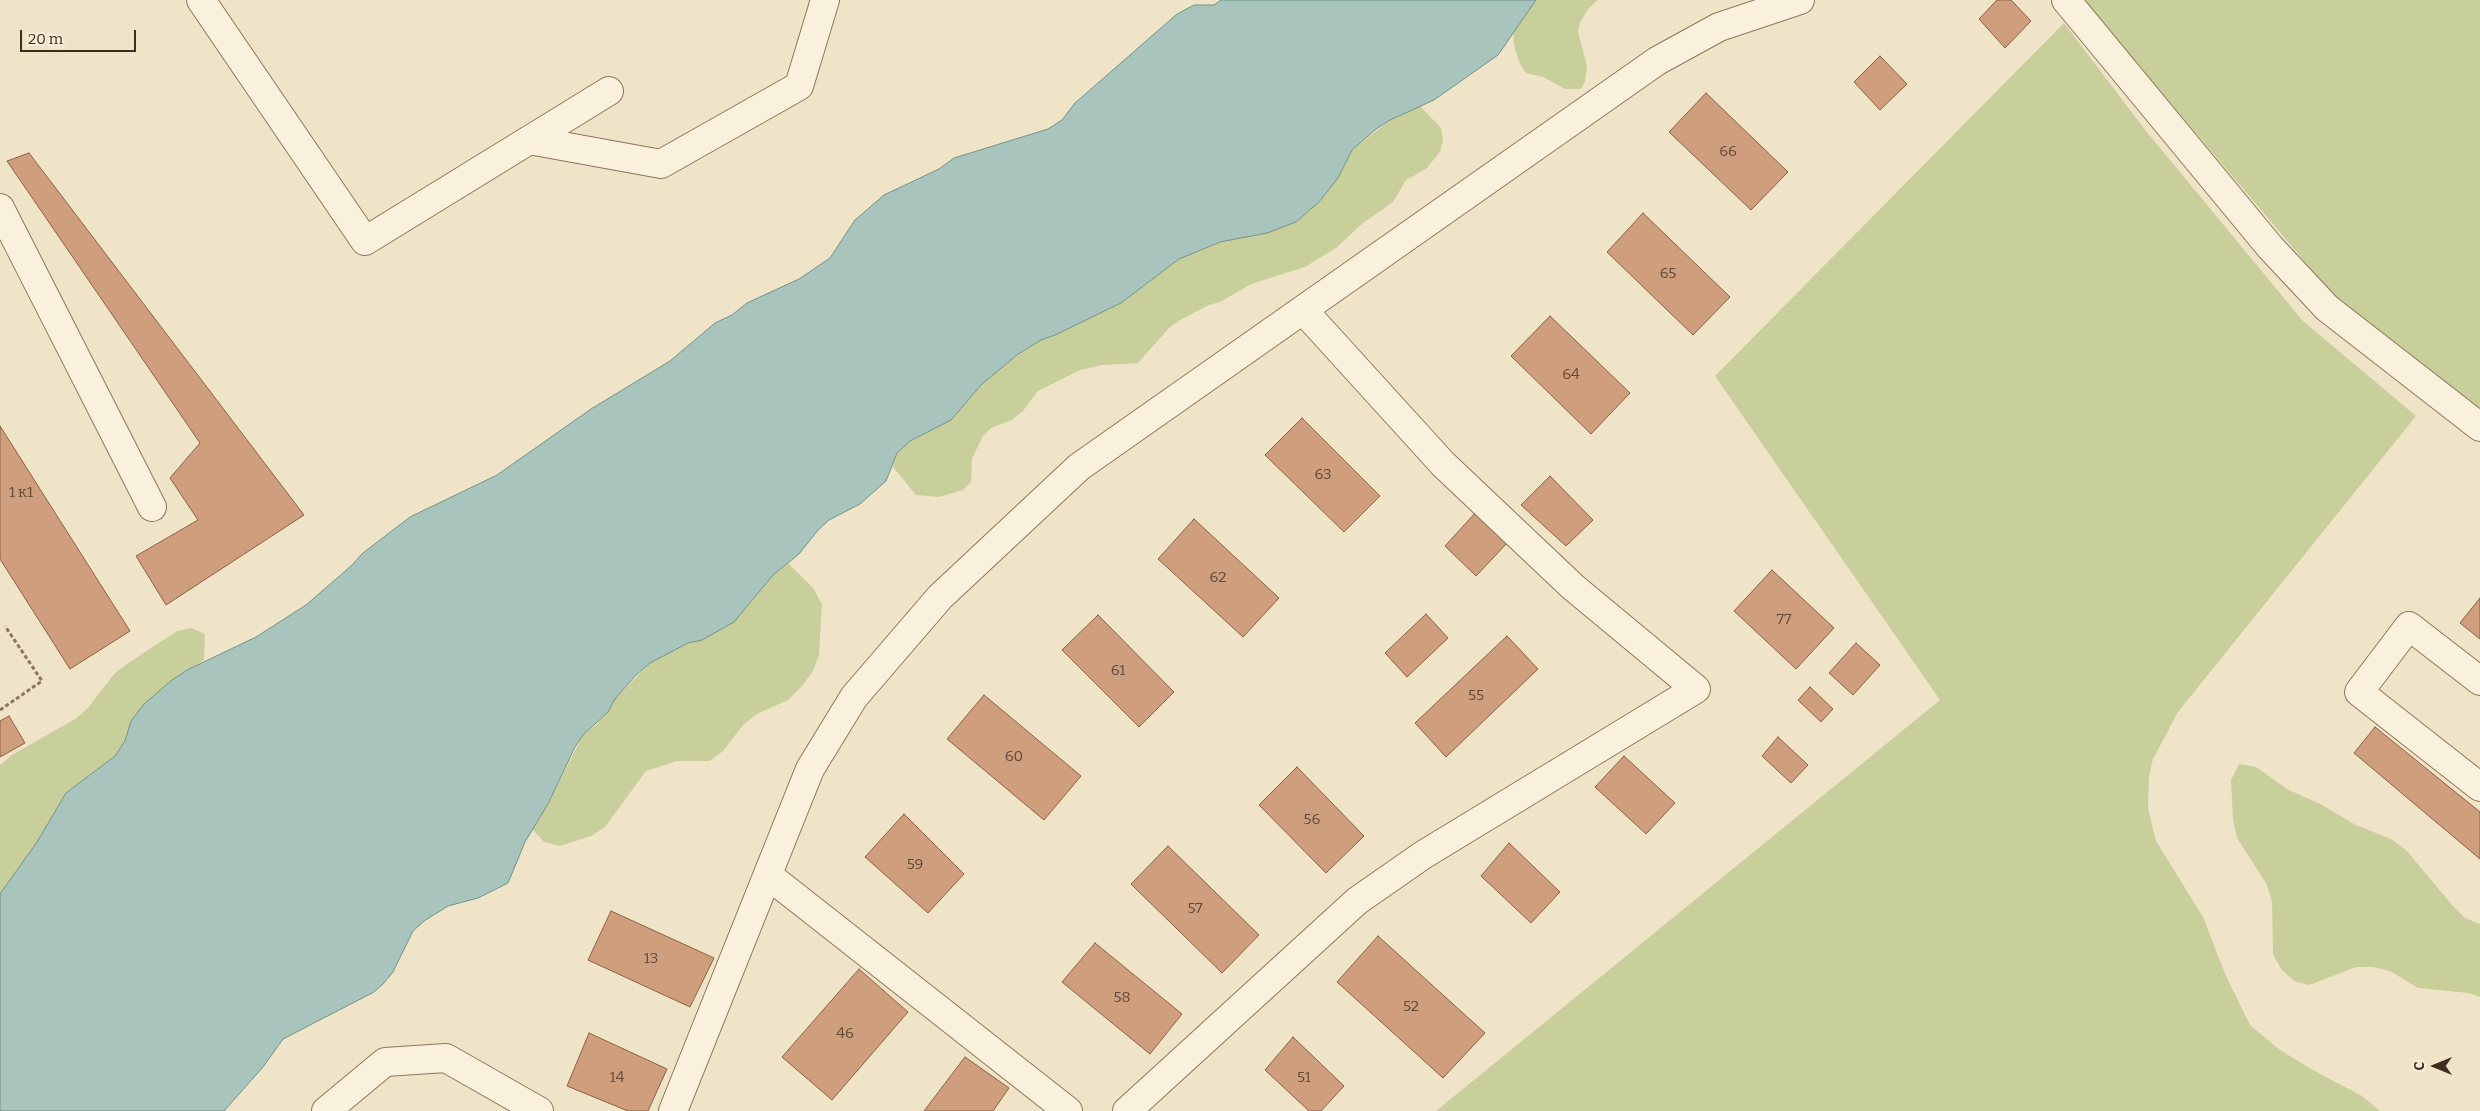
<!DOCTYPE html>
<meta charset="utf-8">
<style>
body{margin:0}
#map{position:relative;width:2480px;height:1111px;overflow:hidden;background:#f0e4c8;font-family:Bitter,serif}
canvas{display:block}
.north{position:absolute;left:2410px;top:1041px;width:50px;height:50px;-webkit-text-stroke:4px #f7eed8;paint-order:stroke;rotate:270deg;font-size:14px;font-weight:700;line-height:20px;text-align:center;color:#3d2e20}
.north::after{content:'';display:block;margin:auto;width:18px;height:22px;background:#3d2e20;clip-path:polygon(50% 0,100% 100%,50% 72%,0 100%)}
.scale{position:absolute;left:20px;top:30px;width:116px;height:22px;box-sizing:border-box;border:2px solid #3d2e20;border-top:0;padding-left:6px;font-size:15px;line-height:18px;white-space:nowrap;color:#3d2e20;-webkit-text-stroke:4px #f7eed8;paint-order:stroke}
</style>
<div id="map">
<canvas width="2480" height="1111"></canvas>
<div class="north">С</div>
<div class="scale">20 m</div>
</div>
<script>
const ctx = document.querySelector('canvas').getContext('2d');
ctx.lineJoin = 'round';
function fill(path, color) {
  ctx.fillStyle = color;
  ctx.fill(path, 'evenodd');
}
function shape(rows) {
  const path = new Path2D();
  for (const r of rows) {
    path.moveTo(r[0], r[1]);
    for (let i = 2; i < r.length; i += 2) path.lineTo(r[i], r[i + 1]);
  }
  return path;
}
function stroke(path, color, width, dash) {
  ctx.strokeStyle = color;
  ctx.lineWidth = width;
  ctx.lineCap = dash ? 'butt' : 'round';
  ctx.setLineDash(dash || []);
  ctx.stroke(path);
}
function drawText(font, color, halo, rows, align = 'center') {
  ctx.font = font + ' Bitter,serif';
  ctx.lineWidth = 4.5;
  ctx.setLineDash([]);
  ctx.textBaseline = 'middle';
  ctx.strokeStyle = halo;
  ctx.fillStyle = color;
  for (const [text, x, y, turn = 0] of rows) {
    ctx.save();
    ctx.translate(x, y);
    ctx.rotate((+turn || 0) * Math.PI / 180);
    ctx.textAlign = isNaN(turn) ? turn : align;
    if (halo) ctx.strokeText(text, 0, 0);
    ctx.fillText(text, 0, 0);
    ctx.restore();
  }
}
const green = shape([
 [1536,0,1598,0,1588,9,1580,23,1578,32,1587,66,1585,81,1581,89,1565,89,1543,77,1526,73,1521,66,1515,50,1513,33],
 [2083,0,2480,0,2480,412,2333,295],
 [2064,23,2146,131,2303,321,2416,416,2178,712,2153,759,2149,776,2148,808,2156,841,2203,917,2226,976,2250,1025,2280,1050,2313,1070,2362,1096,2380,1111,1436,1111,1940,700,1715,376],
 [1420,106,1441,128,1443,140,1440,152,1426,169,1406,180,1393,202,1363,223,1336,248,1305,267,1251,284,1220,302,1209,305,1180,320,1170,327,1138,363,1103,365,1080,370,1038,391,1023,411,1012,420,991,428,983,436,972,459,971,482,963,490,939,497,916,495,893,467,897,453,910,441,951,420,982,384,1005,364,1041,340,1055,335,1121,303,1179,259,1220,242,1267,233,1296,222,1319,202,1338,178,1352,150,1390,120],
 [788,563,813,588,822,604,819,655,813,671,802,686,788,700,757,714,744,724,723,751,710,761,677,761,646,771,605,827,591,836,560,846,544,842,532,829,549,802,583,735,597,724,615,699,650,663,688,643,702,640,745,609,774,574],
 [191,628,205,634,204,660,172,680,131,721,125,741,115,756,66,793,37,842,0,894,0,765,12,755,75,719,87,709,115,673,127,664,177,631],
 [2239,764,2256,767,2287,789,2322,805,2356,825,2391,839,2406,850,2452,905,2465,918,2480,924,2480,997,2468,993,2418,988,2390,971,2373,967,2356,967,2309,985,2294,981,2281,969,2273,954,2272,901,2266,883,2237,838,2233,820,2231,780]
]);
const water = shape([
 [1221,0,1536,0,1498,55,1434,100,1390,120,1376,129,1352,150,1338,178,1319,202,1296,222,1267,233,1220,242,1179,259,1121,303,1055,335,1041,340,1017,355,982,384,951,420,910,441,897,453,886,481,860,504,829,520,818,530,799,554,774,574,734,622,702,640,688,643,650,663,636,675,615,699,608,712,583,735,575,747,549,802,525,842,508,883,478,898,448,906,424,921,413,931,393,972,384,983,374,992,283,1039,263,1067,224,1111,0,1111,0,894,37,842,66,793,115,756,125,741,131,721,144,704,172,680,189,669,256,637,306,605,351,566,363,553,410,517,497,475,591,409,670,361,715,323,732,315,747,303,799,279,830,258,855,220,884,195,939,169,954,158,1048,129,1062,120,1075,103,1177,14,1194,5,1214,5,1221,0]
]);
const building = shape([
 [1997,0,2011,0,2031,21,2005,48,1979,19,1997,0],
 [1880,56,1907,84,1880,110,1854,82,1880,56],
 [1706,93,1788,172,1751,210,1669,132,1706,93],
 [29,153,304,515,166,605,136,556,198,520,170,478,200,443,7,161,29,153],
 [1643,213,1730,297,1693,335,1607,252,1643,213],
 [1550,316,1630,393,1591,434,1511,356,1550,316],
 [1302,418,1380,496,1344,532,1265,455,1302,418],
 [0,426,130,631,70,669,0,559,0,426],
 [1550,476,1593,520,1566,546,1521,505,1550,476],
 [1477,511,1509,541,1476,576,1445,546,1477,511],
 [1194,519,1279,598,1243,637,1158,559,1194,519],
 [1772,570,1834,628,1796,669,1734,611,1772,570],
 [2480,598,2480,639,2460,623,2480,598],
 [1426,614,1448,638,1407,677,1385,653,1426,614],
 [1098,615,1174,692,1139,727,1062,650,1098,615],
 [1507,636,1538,669,1446,757,1415,723,1507,636],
 [1856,643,1880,665,1853,695,1829,673,1856,643],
 [1810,687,1833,709,1821,722,1798,700,1810,687],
 [984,695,1081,776,1044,820,947,739,984,695],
 [9,716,25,743,0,757,0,721,9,716],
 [2375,727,2480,812,2480,859,2354,753,2375,727],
 [1778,737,1808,765,1791,783,1762,756,1778,737],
 [1624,756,1675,803,1646,834,1595,787,1624,756],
 [1297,767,1364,836,1326,873,1259,805,1297,767],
 [904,814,964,874,928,913,865,857,904,814],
 [1509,843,1560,892,1531,923,1481,876,1509,843],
 [1168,846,1259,935,1222,973,1131,884,1168,846],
 [611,911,714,958,690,1007,588,960,611,911],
 [1378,936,1485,1033,1443,1078,1337,982,1378,936],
 [1095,943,1182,1014,1150,1054,1062,982,1095,943],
 [859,969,908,1012,832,1100,782,1057,859,969],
 [589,1033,667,1069,648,1111,628,1111,567,1086,589,1033],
 [1293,1037,1344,1086,1321,1111,1309,1111,1265,1070,1293,1037],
 [965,1057,1009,1088,993,1111,924,1111,965,1057]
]);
const path = shape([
 [0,710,42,681,5,626]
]);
const minor = shape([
 [201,0,365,241,609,91],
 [2066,0,2270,247,2327,308,2480,427],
 [529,140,661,164,799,86,825,0],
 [0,208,152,507],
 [2480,681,2409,626,2359,692,2480,787],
 [769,876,1068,1111],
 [326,1111,385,1062,446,1058,539,1111],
 [673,1111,810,769,854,697,940,597,1079,467,1657,61,1719,27,1800,0],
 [1127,1111,1357,901,1423,855,1696,689,1573,587,1443,464,1303,310]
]);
const numberNames = [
 ["66",1728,152],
 ["65",1668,274],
 ["64",1571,375],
 ["63",1323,475],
 ["1 к1",21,493],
 ["62",1218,578],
 ["77",1784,620],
 ["61",1118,671],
 ["55",1476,696],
 ["60",1014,757],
 ["56",1312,820],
 ["59",915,865],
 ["57",1195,909],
 ["13",651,959],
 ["58",1122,998],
 ["52",1411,1007],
 ["46",845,1034],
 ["14",617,1078],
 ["51",1304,1078]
];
fill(green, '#c9cf9b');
fill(water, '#a9c4bc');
stroke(water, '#6f938a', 1);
fill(building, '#cf9f7d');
stroke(building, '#8d5f41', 1);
stroke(minor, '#8d765c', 30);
stroke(path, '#8d765c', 3, [4, 2.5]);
stroke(minor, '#faf1dc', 28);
drawText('15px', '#624a37', null, numberNames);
</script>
